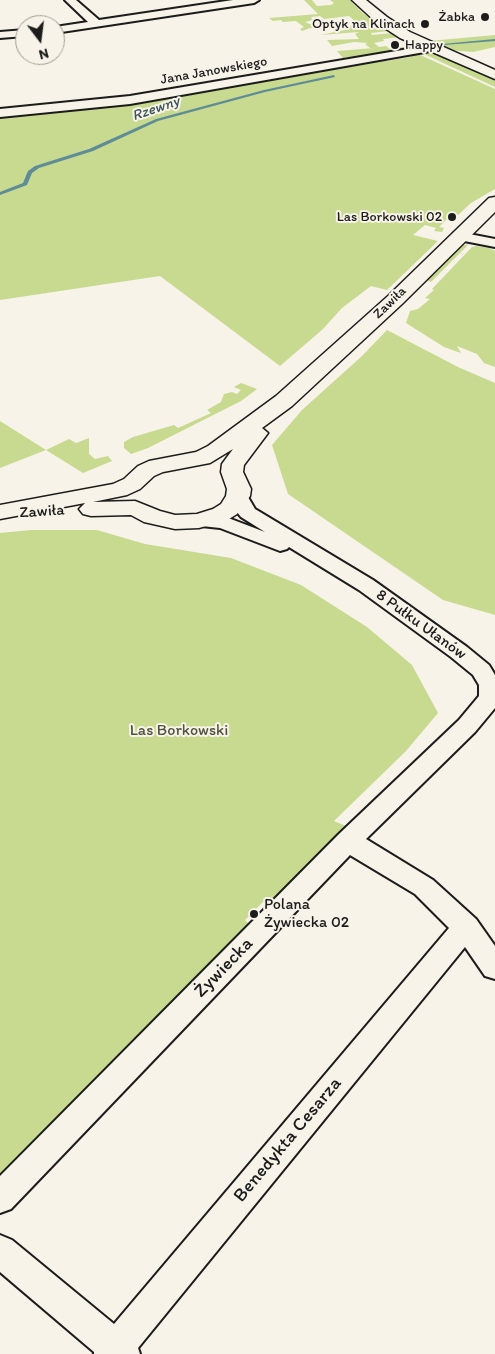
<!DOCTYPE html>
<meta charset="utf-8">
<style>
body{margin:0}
#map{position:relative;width:495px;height:1354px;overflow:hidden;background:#f7f3e8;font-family:Itim,sans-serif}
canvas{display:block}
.north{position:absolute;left:15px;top:15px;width:50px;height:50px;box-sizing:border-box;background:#f7f3e8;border:1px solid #9f9d96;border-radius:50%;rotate:165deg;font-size:14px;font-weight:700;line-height:20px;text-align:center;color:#1c1c1c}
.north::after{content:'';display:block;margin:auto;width:18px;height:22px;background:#1c1c1c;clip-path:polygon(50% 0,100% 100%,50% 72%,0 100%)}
</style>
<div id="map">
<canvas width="495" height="1354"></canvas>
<div class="north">N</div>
</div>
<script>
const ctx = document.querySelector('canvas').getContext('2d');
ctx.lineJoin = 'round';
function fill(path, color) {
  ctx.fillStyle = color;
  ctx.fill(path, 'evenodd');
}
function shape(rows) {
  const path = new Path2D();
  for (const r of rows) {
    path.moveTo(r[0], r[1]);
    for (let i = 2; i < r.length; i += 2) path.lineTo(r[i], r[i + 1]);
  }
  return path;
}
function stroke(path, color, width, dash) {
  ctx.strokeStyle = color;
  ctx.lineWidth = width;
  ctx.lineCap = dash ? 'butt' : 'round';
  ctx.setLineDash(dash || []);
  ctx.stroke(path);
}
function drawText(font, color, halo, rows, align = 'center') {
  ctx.font = font + ' Itim,sans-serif';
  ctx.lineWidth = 4;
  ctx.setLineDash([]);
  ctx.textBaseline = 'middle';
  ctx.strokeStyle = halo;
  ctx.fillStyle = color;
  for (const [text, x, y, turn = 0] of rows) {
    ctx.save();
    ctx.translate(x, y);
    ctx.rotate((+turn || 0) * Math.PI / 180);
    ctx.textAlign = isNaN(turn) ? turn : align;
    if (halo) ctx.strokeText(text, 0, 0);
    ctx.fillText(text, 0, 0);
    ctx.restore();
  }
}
const green = shape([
 [304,0,312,0,317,6,331,5,334,3,330,0,350,0,364,14,388,31,371,33,372,35,392,33,400,37,383,39,384,41,374,43,379,47,386,46,390,49,403,47,404,50,345,60,350,57,343,58,337,51,374,48,370,48,365,44,368,43,354,42,332,46,327,40,359,39,355,34,359,32,320,35,345,30,353,25,352,23,356,22,349,16,324,19,320,16,311,17,313,20,305,22,322,29,310,28,302,31,300,29,304,27,296,21,283,22,281,20,273,21,269,18,318,14],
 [495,35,495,47,473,52,448,50,429,41],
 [423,51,433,52,495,79,495,87,426,55],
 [407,53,416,53,495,89,495,189,471,203,458,215,452,214,439,227,444,228,442,232,434,231,436,228,425,225,413,235,438,241,387,290,371,286,342,308,323,329,280,366,160,276,0,300,0,115,378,60,387,61,411,57],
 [469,244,431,282,428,281,428,278,461,246],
 [477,246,489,248,495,251,495,367,484,363,477,354,457,346,461,353,444,347,406,323,410,311,418,309,430,299,425,298,434,290,432,289,472,247],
 [387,330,458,367,495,383,495,615,443,600,288,494,272,445,302,410,362,356],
 [241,383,257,389,241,401,148,448,131,454,124,448,124,442,133,437,174,425,178,428,211,413,207,410,221,402,224,394,232,392,237,394,241,390,234,387],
 [0,421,46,450,69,439,76,443,89,438,89,454,95,459,108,456,112,461,83,473,46,450,0,468],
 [31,530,97,530,145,544,231,558,301,585,367,627,412,665,438,713,406,751,334,821,346,826,273,899,268,897,245,920,249,924,0,1175,0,533]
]);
const stream = shape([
 [495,39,495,41,444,45,442,44,495,39],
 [334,75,335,77,265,92,158,121,93,151,39,168,32,173,27,185,0,195,0,192,23,183,28,171,35,166,89,149,156,119,264,90,334,75]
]);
const minor = shape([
 [65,0,76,0,99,20,233,0,259,0,254,3,55,33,55,27,88,22,65,0],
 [25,30,25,36,0,38,0,32,25,30],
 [432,45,438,48,436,50,130,104,0,117,0,109,130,96,432,45],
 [459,232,495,239,495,247,454,239,452,236,454,233,459,232],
 [238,490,245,492,255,509,373,580,467,647,489,665,495,675,495,708,475,732,366,839,433,880,476,919,495,946,495,979,485,976,465,947,138,1348,140,1354,94,1354,94,1352,0,1272,0,1235,12,1240,114,1324,449,928,415,894,350,855,11,1209,0,1213,0,1176,339,834,459,720,479,696,479,685,473,675,451,657,359,590,289,547,287,549,280,551,220,528,192,525,189,521,192,517,199,515,223,516,265,532,241,517,232,506,228,496,231,492,238,490]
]);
const tertiary = shape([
 [352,0,366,0,387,17,410,32,495,70,495,79,400,38,377,23,352,0],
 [495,197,495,212,402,304,292,406,262,428,268,433,244,465,243,472,251,489,250,496,237,514,229,519,199,528,175,529,144,522,131,515,91,516,83,514,79,509,85,503,0,519,0,505,113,484,124,479,138,466,149,461,196,452,208,446,276,396,388,296,489,198,495,197],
 [233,449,222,464,221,472,227,489,226,496,221,504,213,509,197,514,175,515,160,511,135,501,93,502,127,495,140,489,154,476,163,472,210,463,233,449]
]);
const markers = [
 [485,17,5,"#1c1c1c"],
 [425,24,5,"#1c1c1c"],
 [395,45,5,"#1c1c1c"],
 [452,217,5,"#1c1c1c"],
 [254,914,5,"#1c1c1c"]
];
const farPoinames = [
 ["Żabka",475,17],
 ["Optyk na Klinach",415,24],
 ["Happy",405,45,"left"],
 ["Las Borkowski 02",442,217]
];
const farStreetnames = [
 ["Jana Janowskiego",214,71,-10],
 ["Zawiła",390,303,-44]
];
const farWaternames = [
 ["Rzewny",156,109,-19]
];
const streetNames = [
 ["Zawiła",42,512,-4],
 ["8 Pułku Ułanów",421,625,36]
];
const parkNames = [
 ["Las Borkowski",179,731]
];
const poiNames = [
 ["Polana",264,905],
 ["Żywiecka 02",264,923]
];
const nearStreetnames = [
 ["Żywiecka",224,968,-46],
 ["Benedykta Cesarza",288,1140,-50]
];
fill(green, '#c7da8f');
fill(stream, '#5e8c97');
stroke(minor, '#1c1c1c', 4);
stroke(tertiary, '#1c1c1c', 3);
fill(minor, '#f7f3e8');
fill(tertiary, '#f7f3e8');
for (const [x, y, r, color] of markers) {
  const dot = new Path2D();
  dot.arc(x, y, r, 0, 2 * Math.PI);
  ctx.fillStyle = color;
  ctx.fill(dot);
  stroke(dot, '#f7f3e8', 2);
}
drawText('14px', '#1c1c1c', '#f7f3e8', farPoinames, 'right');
drawText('14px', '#1c1c1c', '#f7f3e8', farStreetnames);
drawText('italic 15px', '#3d545a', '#f7f3e8', farWaternames);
drawText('16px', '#1c1c1c', '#f7f3e8', streetNames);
drawText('16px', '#4f553e', '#f7f3e8', parkNames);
drawText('16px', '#1c1c1c', '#f7f3e8', poiNames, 'left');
drawText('19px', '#1c1c1c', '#f7f3e8', nearStreetnames);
</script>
